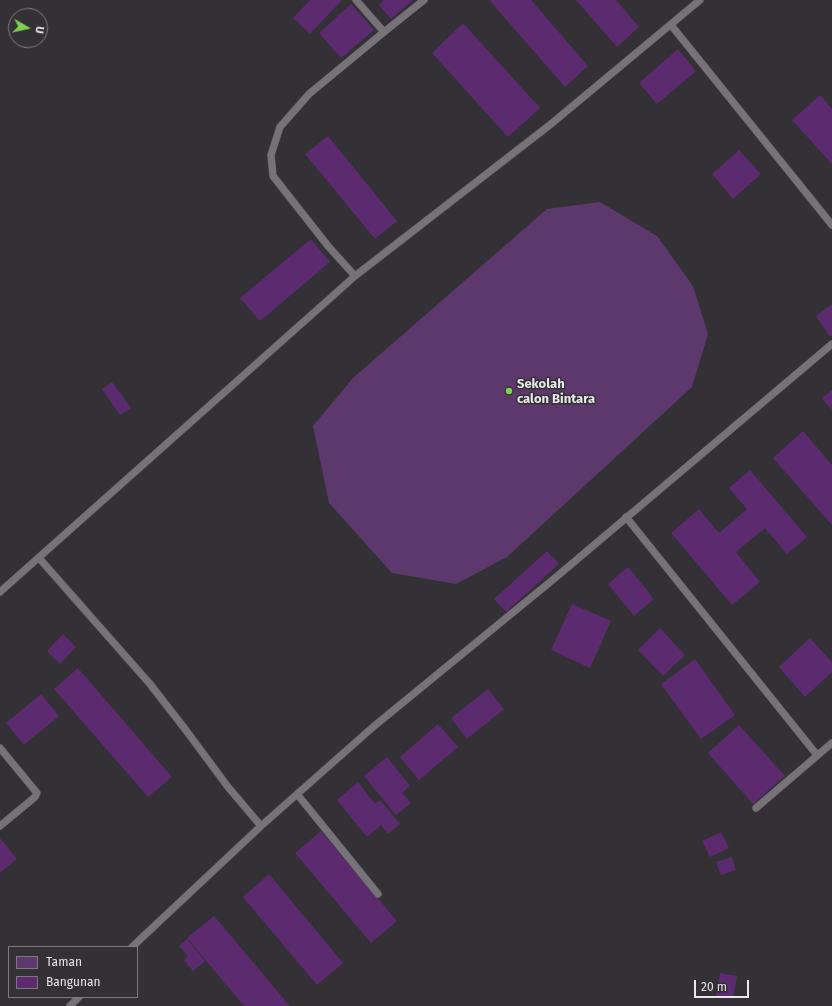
<!DOCTYPE html>
<style>
body{margin:0}
#map{position:relative;width:832px;height:1006px;overflow:hidden;background:#343136;font-family:"Fira Sans",sans-serif}
canvas{display:block}
.legend{position:absolute;left:8px;top:946px;width:130px;height:52px;box-sizing:border-box;background:#343136;border:1px solid #7c7a7e;margin:0;padding:5px 7px;list-style:none;font-size:12px;color:#e9e7ea}
.legend li{display:flex;align-items:center;gap:8px;height:20px}
.legend b{width:20px;border:1px solid #7c7a7e}
.north{position:absolute;left:8px;top:8px;width:40px;height:40px;box-sizing:border-box;background:#343136;border:1px solid #7c7a7e;border-radius:50%;rotate:99deg;font-size:11px;font-weight:700;line-height:16px;text-align:center;color:#e9e7ea}
.north::after{content:'';display:block;margin:auto;width:14px;height:18px;background:#80d052;clip-path:polygon(50% 0,100% 100%,50% 72%,0 100%)}
.scale{position:absolute;left:694px;top:980px;width:55px;height:18px;box-sizing:border-box;border:2px solid #e9e7ea;border-top:0;padding-left:5px;font-size:12px;line-height:14px;white-space:nowrap;color:#e9e7ea;-webkit-text-stroke:3px #343136;paint-order:stroke}
</style>
<div id="map">
<canvas width="832" height="1006"></canvas>
<ul class="legend">
<li><b style="height:11px;background:#5d386c"></b>Taman</li>
<li><b style="height:11px;background:#5c2a6e"></b>Bangunan</li>
</ul>
<div class="north">U</div>
<div class="scale">20 m</div>
</div>
<script>
const ctx = document.querySelector('canvas').getContext('2d');
ctx.lineJoin = 'round';
function fill(path, color) {
  ctx.fillStyle = color;
  ctx.fill(path, 'evenodd');
}
function shape(rows) {
  const path = new Path2D();
  for (const r of rows) {
    path.moveTo(r[0], r[1]);
    for (let i = 2; i < r.length; i += 2) path.lineTo(r[i], r[i + 1]);
  }
  return path;
}
function stroke(path, color, width, dash) {
  ctx.strokeStyle = color;
  ctx.lineWidth = width;
  ctx.lineCap = dash ? 'butt' : 'round';
  ctx.setLineDash(dash || []);
  ctx.stroke(path);
}
function drawText(font, color, halo, rows, align = 'center') {
  ctx.font = font + ' "Fira Sans",sans-serif';
  ctx.lineWidth = 3;
  ctx.setLineDash([]);
  ctx.textBaseline = 'middle';
  ctx.strokeStyle = halo;
  ctx.fillStyle = color;
  for (const [text, x, y, turn = 0] of rows) {
    ctx.save();
    ctx.translate(x, y);
    ctx.rotate((+turn || 0) * Math.PI / 180);
    ctx.textAlign = isNaN(turn) ? turn : align;
    if (halo) ctx.strokeText(text, 0, 0);
    ctx.fillText(text, 0, 0);
    ctx.restore();
  }
}
const green = shape([
 [600,202,657,236,693,286,708,334,692,387,507,557,456,584,392,573,329,503,313,426,353,378,547,209]
]);
const building = shape([
 [310,0,342,0,310,34,293,18],
 [384,0,413,0,391,19,379,5],
 [491,0,531,0,588,66,565,87,490,1],
 [576,0,616,0,639,27,617,47],
 [351,4,374,30,341,58,319,33],
 [463,23,540,108,508,137,432,53],
 [678,49,696,71,657,104,639,83],
 [820,95,832,109,832,164,792,120],
 [328,136,397,221,375,239,305,154],
 [739,150,761,174,733,199,712,174],
 [311,239,330,262,260,321,240,298],
 [832,304,832,335,830,336,816,316],
 [112,382,131,408,120,415,102,389],
 [832,390,832,410,822,398],
 [803,431,832,465,832,525,773,458],
 [750,470,807,537,787,554,765,528,736,552,760,582,732,605,671,533,699,509,719,533,747,509,729,488],
 [547,551,559,564,506,612,494,599],
 [628,567,654,599,634,616,608,584],
 [572,604,611,621,590,668,551,650],
 [660,628,685,655,663,676,638,650],
 [63,634,76,647,60,664,47,651],
 [810,638,832,662,832,672,805,697,779,667],
 [695,659,735,715,701,739,661,684],
 [78,668,172,777,148,797,54,689],
 [488,689,504,709,467,739,451,718],
 [41,694,59,716,24,745,6,723],
 [438,724,458,747,419,780,400,757],
 [739,725,785,776,753,804,708,753],
 [387,757,410,786,402,793,411,803,396,815,364,776],
 [358,782,375,804,380,800,400,824,388,834,381,825,367,837,337,800],
 [321,831,397,921,371,943,295,853],
 [721,832,729,848,710,857,702,841],
 [0,838,17,859,0,873],
 [732,857,736,870,721,875,716,862],
 [269,874,343,963,317,985,243,897],
 [214,916,290,1006,244,1006,187,938],
 [187,939,205,961,193,971,184,960,188,956,179,946],
 [720,973,737,976,733,998,716,996]
]);
const service = shape([
 [356,0,384,32,309,94,280,127,271,155,273,176,328,246,355,276,551,124,700,0],
 [671,25,832,225],
 [384,32,424,0],
 [626,517,817,755],
 [39,558,150,684,185,729,228,787,261,826,373,727,555,578,832,344],
 [0,592,355,276],
 [0,748,37,793,35,797,0,826],
 [297,794,378,894],
 [756,808,832,743],
 [132,947,261,826],
 [70,1006,79,997]
]);
const markers = [
 [509,391,4,"#80d052"]
];
const poiNames = [
 ["Sekolah",517,384],
 ["calon Bintara",517,399]
];
fill(green, '#5d386c');
fill(building, '#5c2a6e');
stroke(service, '#514f52', 8);
stroke(service, '#767278', 7);
for (const [x, y, r, color] of markers) {
  const dot = new Path2D();
  dot.arc(x, y, r, 0, 2 * Math.PI);
  ctx.fillStyle = color;
  ctx.fill(dot);
  stroke(dot, '#343136', 1.5);
}
drawText('bold 13px', '#e9e7ea', '#343136', poiNames, 'left');
</script>
